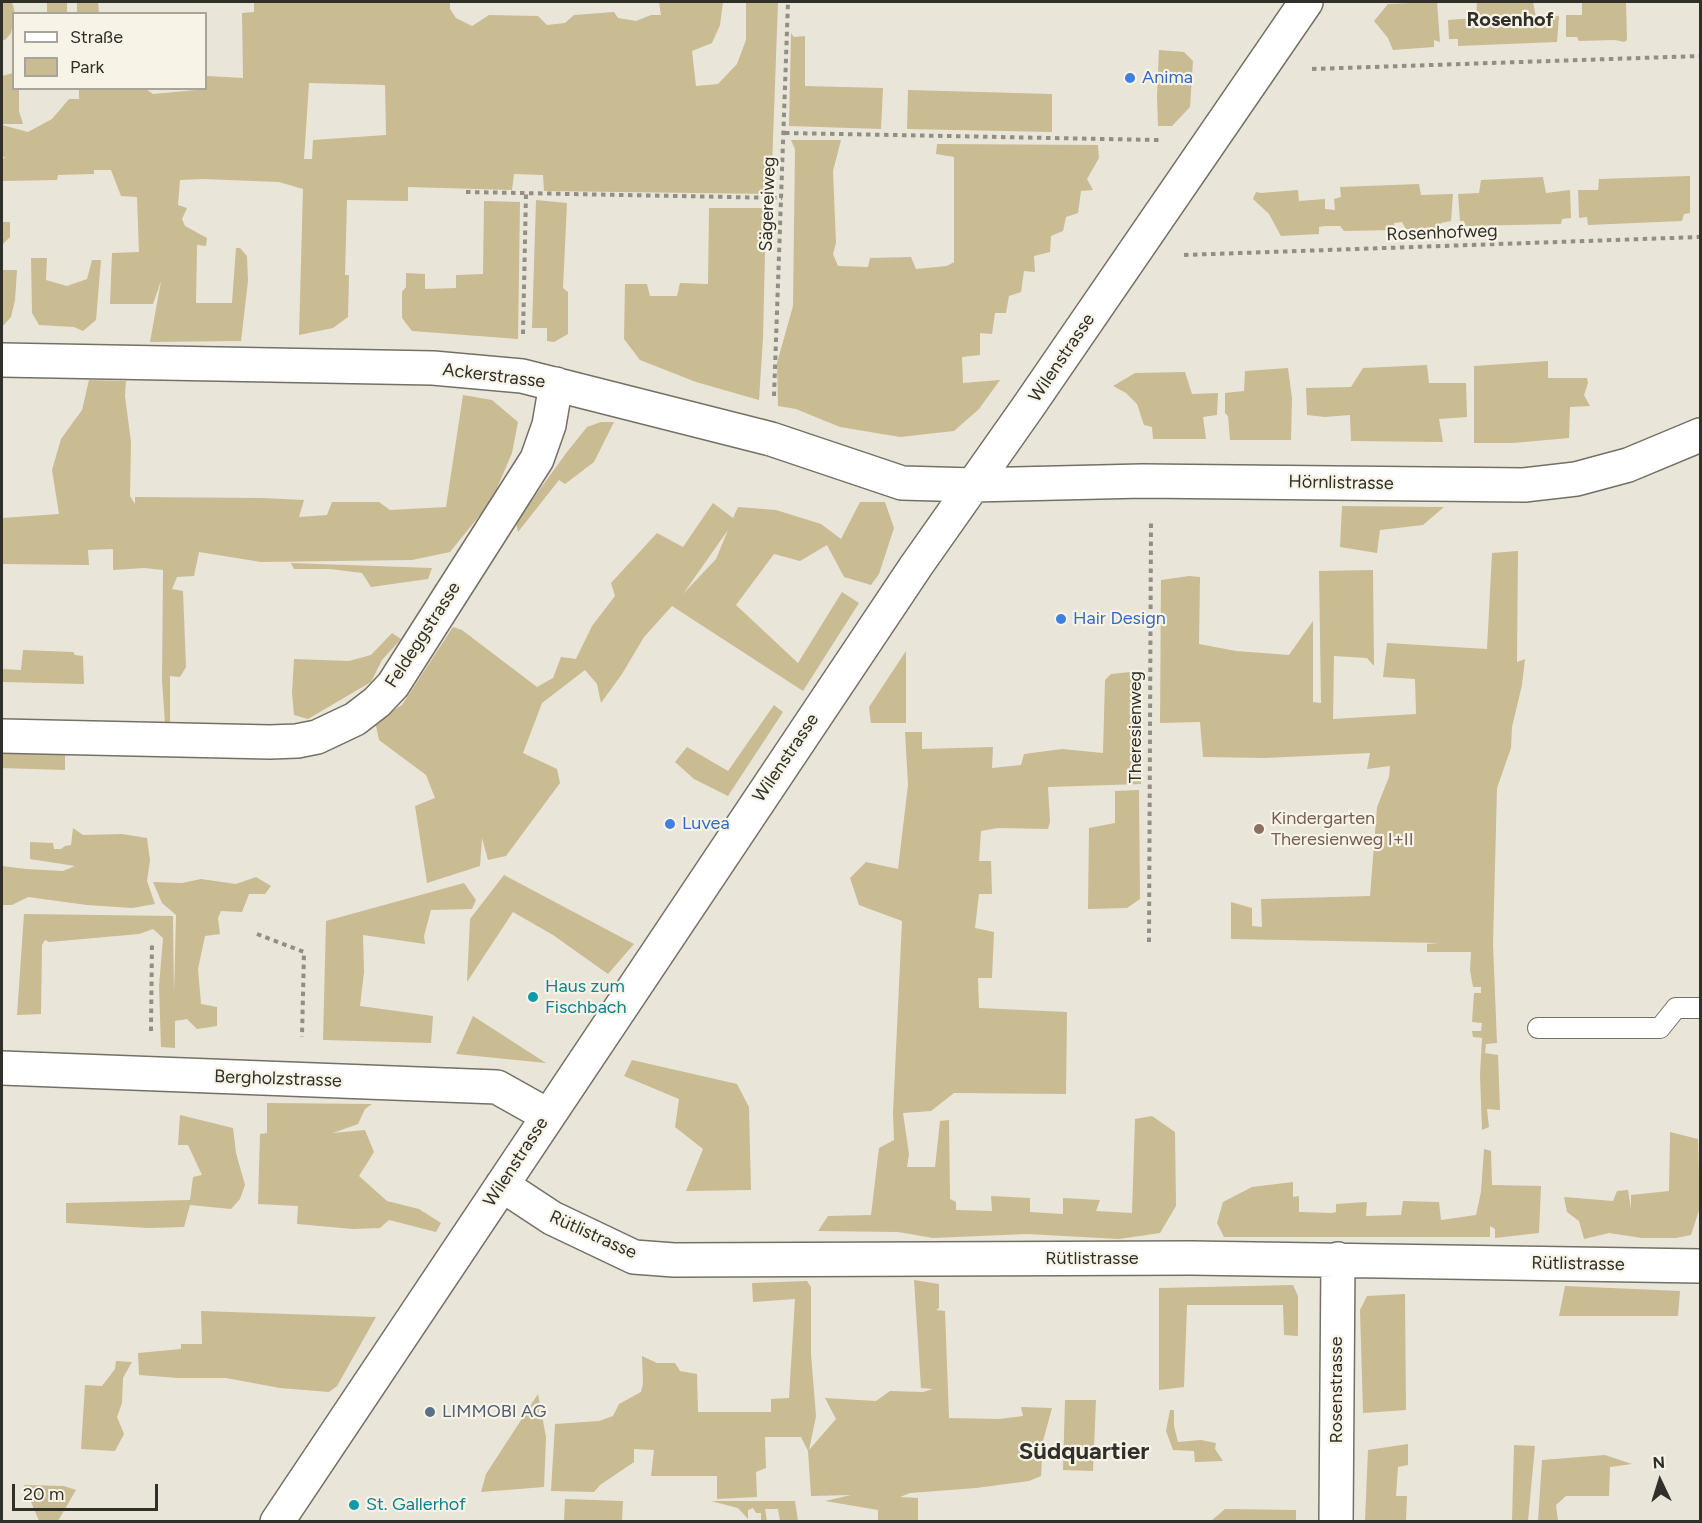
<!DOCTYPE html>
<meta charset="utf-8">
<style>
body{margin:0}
#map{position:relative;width:1702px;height:1523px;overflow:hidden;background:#eae5d9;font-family:Figtree,sans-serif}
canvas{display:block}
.frame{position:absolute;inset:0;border:3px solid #302f2a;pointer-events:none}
.legend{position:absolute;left:12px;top:12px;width:195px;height:78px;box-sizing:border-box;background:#f7f3e6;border:2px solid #a7a59b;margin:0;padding:8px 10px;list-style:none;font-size:18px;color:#302f2a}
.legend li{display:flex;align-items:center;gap:12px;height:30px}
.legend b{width:30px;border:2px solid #a7a59b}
.north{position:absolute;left:1630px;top:1451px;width:60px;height:60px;-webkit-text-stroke:4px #f7f3e6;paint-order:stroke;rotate:356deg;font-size:16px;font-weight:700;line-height:24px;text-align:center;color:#302f2a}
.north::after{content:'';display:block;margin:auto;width:21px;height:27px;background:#302f2a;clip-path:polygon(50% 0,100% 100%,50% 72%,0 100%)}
.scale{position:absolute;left:12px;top:1484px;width:146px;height:27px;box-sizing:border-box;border:3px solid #302f2a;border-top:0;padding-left:8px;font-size:18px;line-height:21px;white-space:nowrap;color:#302f2a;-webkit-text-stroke:4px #f7f3e6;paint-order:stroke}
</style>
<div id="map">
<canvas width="1702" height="1523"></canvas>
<div class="frame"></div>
<ul class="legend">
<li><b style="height:8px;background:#fff"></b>Straße</li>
<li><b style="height:16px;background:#c9bb92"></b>Park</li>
</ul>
<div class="north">N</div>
<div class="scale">20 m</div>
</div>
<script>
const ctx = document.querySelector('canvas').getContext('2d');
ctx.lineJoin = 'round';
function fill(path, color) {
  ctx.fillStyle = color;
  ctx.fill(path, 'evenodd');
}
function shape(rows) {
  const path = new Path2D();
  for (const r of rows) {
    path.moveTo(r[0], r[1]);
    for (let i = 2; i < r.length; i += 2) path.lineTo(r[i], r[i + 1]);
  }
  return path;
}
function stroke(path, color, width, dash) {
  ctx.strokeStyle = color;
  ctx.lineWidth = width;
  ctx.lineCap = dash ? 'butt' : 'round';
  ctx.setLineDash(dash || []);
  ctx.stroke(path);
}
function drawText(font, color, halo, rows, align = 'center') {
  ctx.font = font + ' Figtree,sans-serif';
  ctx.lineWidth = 4.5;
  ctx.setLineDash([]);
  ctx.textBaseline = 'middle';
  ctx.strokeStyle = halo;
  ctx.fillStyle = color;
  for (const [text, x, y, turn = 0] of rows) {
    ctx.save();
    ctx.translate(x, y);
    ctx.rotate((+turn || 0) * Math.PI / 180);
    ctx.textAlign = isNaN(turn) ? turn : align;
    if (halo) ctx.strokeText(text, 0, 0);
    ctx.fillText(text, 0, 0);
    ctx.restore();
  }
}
const green = shape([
 [2,2,12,2,15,13,11,33,6,39,2,41],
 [47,2,67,2,67,13,47,13],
 [77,2,98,2,99,13,77,13],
 [254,2,450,2,450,9,456,18,472,26,489,15,538,16,547,25,565,23,574,15,614,12,618,18,636,21,651,15,661,15,659,2,723,2,720,25,712,43,692,51,696,86,718,84,737,64,746,40,746,2,778,2,771,194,544,191,543,175,514,174,512,190,408,187,408,201,347,200,345,275,349,275,348,317,333,328,299,335,303,189,279,182,203,179,180,180,178,205,187,208,182,219,185,226,207,238,206,246,197,245,196,303,232,303,236,248,240,248,247,256,248,281,241,341,150,342,161,281,153,304,110,304,112,253,139,252,137,197,121,196,111,170,94,170,94,174,58,175,57,180,2,181,2,159,6,157,2,157,2,125,28,132,52,119,69,99,79,99,79,89,146,89,153,94,207,89,207,76,243,78,242,13,254,12],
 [309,83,385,85,386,135,313,140,312,159,304,159],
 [1437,2,1440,42,1434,40,1434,47,1393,50,1388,38,1374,21,1388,4],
 [1477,2,1533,2,1536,17,1559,16,1557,42,1458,46,1458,39,1449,39,1448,20,1476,18],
 [1582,2,1626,2,1627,40,1624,42,1615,40,1579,41,1577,37,1566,37,1566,15,1582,15],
 [791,33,794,37,805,36,805,86,883,88,881,129,789,126],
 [1159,50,1184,52,1193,61,1190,107,1172,126,1158,126,1157,96],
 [13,73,14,88,22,89,19,90,19,111,23,124,2,124,2,76],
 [908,90,1052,94,1052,132,907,129],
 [791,140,841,140,833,171,836,243,833,254,838,266,868,267,870,258,911,257,916,269,947,266,954,262,954,157,936,154,937,144,1098,145,1099,158,1087,179,1093,190,1081,191,1078,213,1066,217,1063,231,1051,236,1050,252,1034,256,1035,272,1024,271,1021,292,1009,296,1006,313,995,313,992,334,980,333,980,355,962,357,963,383,1000,380,979,409,954,431,900,437,840,427,796,409,778,406,777,363,793,306,795,149],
 [1690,176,1690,213,1684,214,1682,221,1588,225,1587,217,1579,218,1578,190,1598,190,1599,179],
 [1543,177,1546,193,1570,190,1571,218,1562,219,1561,224,1465,226,1464,221,1460,221,1458,194,1479,193,1481,180],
 [1419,184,1421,195,1453,194,1451,221,1441,223,1440,228,1406,229,1402,222,1394,223,1395,230,1344,231,1340,226,1325,226,1319,227,1319,234,1281,236,1269,214,1253,199,1256,192,1261,193,1298,190,1299,201,1325,199,1325,209,1335,210,1334,199,1341,197,1340,187],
 [536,200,567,203,563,288,568,292,568,334,554,342,547,341,547,328,532,328],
 [484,201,520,202,518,339,412,331,402,318,402,292,406,287,406,273,425,274,425,289,456,288,456,275,483,274],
 [709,208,766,208,763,338,759,400,696,382,640,360,624,339,625,284,647,284,650,296,677,296,680,283,708,284],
 [2,222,10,222,10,237,2,245],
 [31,258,47,258,46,280,67,286,87,279,92,260,101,260,96,320,83,331,74,327,39,325,32,313],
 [2,270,17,270,15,300,11,317,2,327],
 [1548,361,1548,378,1587,378,1588,383,1584,395,1590,406,1570,407,1569,438,1513,443,1474,443,1474,366],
 [1427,365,1429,383,1466,383,1467,417,1439,419,1443,442,1351,441,1350,415,1325,417,1307,415,1306,388,1351,387,1363,368],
 [1288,368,1292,398,1291,440,1230,440,1228,416,1225,413,1225,393,1244,391,1245,371],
 [1185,372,1192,394,1218,393,1217,415,1203,417,1206,439,1153,439,1152,427,1144,425,1137,404,1126,393,1113,386,1135,373],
 [89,380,126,381,125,396,131,442,130,496,135,504,135,497,263,498,304,500,299,517,327,515,332,502,379,502,390,510,446,507,463,395,492,400,518,422,512,453,492,500,450,552,412,560,261,562,199,552,194,576,177,577,172,589,183,591,186,667,180,677,170,676,170,725,165,723,162,681,163,570,144,568,113,570,113,549,88,550,89,565,2,564,2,518,59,514,52,470,61,439,82,410],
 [601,422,614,422,594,462,565,484,559,480,518,532,516,522,567,452,587,427],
 [860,502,885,502,894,528,879,574,871,585,844,577,827,545,800,561,774,554,736,605,798,663,842,592,859,603,803,691,672,606,644,637,622,674,601,703,597,684,585,670,542,703,523,753,557,769,560,783,506,856,488,860,482,838,480,866,427,883,415,806,435,798,426,775,379,740,375,721,402,705,453,627,462,630,537,687,553,678,561,657,576,659,592,626,615,596,611,583,657,533,683,547,713,503,733,518,738,507,776,510,821,524,841,539],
 [728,530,716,559,683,594],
 [1342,506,1444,507,1423,525,1380,530,1377,553,1340,547],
 [1518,551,1517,662,1525,659,1522,685,1512,727,1511,748,1497,788,1493,944,1497,1043,1486,1044,1485,1053,1498,1055,1500,1110,1487,1109,1489,1127,1482,1130,1480,1075,1482,1038,1473,1037,1472,1031,1481,1031,1482,1023,1472,1022,1474,993,1481,993,1481,987,1473,987,1470,970,1471,952,1427,952,1427,944,1439,943,1231,939,1231,902,1252,908,1252,926,1262,927,1261,899,1370,896,1377,807,1389,777,1390,766,1367,769,1370,753,1265,758,1203,757,1200,722,1160,723,1161,580,1189,576,1200,577,1199,644,1236,651,1289,655,1313,621,1313,702,1321,703,1319,571,1373,570,1374,666,1367,658,1334,656,1333,719,1416,714,1415,679,1383,677,1387,643,1487,649,1492,553],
 [291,563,432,568,428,579,371,587,362,573,330,569,294,569],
 [392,633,401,639,382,660,371,682,308,719,294,715,292,693,294,659,349,661,371,655],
 [23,650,73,652,75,655,83,656,84,684,2,682,2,669,21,670],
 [906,651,906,723,871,723,869,707],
 [1140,671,1141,784,1048,787,1050,822,1048,829,998,828,981,831,979,861,991,861,992,894,979,894,975,928,994,932,992,978,978,978,979,1008,1067,1012,1066,1094,954,1093,931,1111,903,1113,909,1154,907,1167,935,1167,940,1121,949,1120,950,1199,956,1202,956,1210,992,1211,991,1196,1030,1198,1030,1212,1063,1214,1063,1198,1100,1200,1096,1211,1132,1213,1135,1119,1152,1116,1175,1132,1176,1206,1160,1233,1119,1239,1027,1234,933,1238,898,1232,818,1231,828,1216,871,1215,879,1148,894,1140,893,1113,902,921,859,905,850,878,866,862,898,869,908,785,905,732,922,732,922,749,993,747,992,768,1021,765,1024,754,1062,749,1103,753,1105,680,1111,674],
 [774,705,783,712,728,796,694,779,675,762,687,747,728,771],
 [65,753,65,770,2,768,2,754],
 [1139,790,1140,899,1127,908,1088,909,1089,828,1115,823,1115,791],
 [73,828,83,835,122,834,147,838,150,860,147,881,155,904,132,908,87,905,28,897,12,905,2,905,2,866,26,869,63,871,75,866,30,859,30,842,53,843,54,849,61,849,65,846,71,845],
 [504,875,553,901,634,944,608,974,553,935,513,912,467,982,470,919],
 [256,877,271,886,265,894,249,894,242,912,221,911,218,918,220,934,205,936,198,969,201,1004,217,1007,217,1026,197,1029,187,1019,175,1021,175,1048,161,1047,159,986,163,938,153,929,139,934,49,942,45,940,42,945,41,1014,17,1015,24,914,173,916,174,996,176,915,162,903,153,882,182,883,201,879,236,884],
 [464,883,476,900,472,909,431,910,424,936,425,944,363,935,364,972,360,1006,433,1016,431,1043,323,1040,326,921],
 [473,1016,546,1063,456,1054],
 [632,1060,737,1084,749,1107,751,1190,686,1191,703,1149,675,1127,679,1099,624,1076],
 [267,1103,372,1104,365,1109,358,1124,333,1133,365,1130,374,1152,359,1176,387,1201,419,1209,441,1223,436,1232,389,1220,380,1228,353,1229,297,1224,298,1206,258,1204,260,1134,267,1133],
 [180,1115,233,1128,236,1153,245,1185,240,1199,231,1209,190,1205,184,1227,148,1228,66,1223,66,1203,190,1200,193,1177,202,1175,188,1145,178,1145],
 [1670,1132,1698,1139,1700,1207,1691,1235,1676,1238,1642,1238,1609,1233,1584,1239,1579,1221,1567,1212,1564,1197,1613,1201,1617,1191,1628,1190,1631,1209,1631,1195,1669,1191],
 [1484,1149,1491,1151,1492,1185,1541,1186,1539,1233,1495,1238,1495,1229,1490,1226,1490,1237,1224,1237,1217,1223,1223,1202,1252,1187,1293,1182,1293,1197,1299,1196,1299,1212,1332,1213,1336,1212,1336,1204,1367,1202,1366,1216,1401,1215,1403,1201,1439,1202,1441,1220,1476,1215,1481,1192],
 [914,1280,939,1284,939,1308,936,1310,945,1311,949,1418,999,1419,1023,1416,1021,1407,1052,1408,1043,1441,1041,1476,1029,1481,976,1488,910,1493,900,1497,918,1498,918,1521,878,1521,878,1510,825,1501,851,1495,811,1496,808,1451,801,1437,765,1437,766,1468,756,1472,757,1497,717,1499,717,1476,651,1476,654,1450,634,1449,634,1462,600,1485,594,1492,551,1491,555,1424,599,1421,613,1416,619,1404,641,1392,643,1383,642,1356,657,1363,675,1363,680,1371,697,1374,698,1412,771,1412,771,1399,789,1398,795,1299,753,1302,752,1283,807,1281,811,1287,811,1354,816,1416,809,1450,836,1419,825,1398,876,1401,890,1391,923,1392,933,1389,921,1388],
 [1293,1285,1298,1296,1298,1336,1284,1335,1283,1305,1187,1305,1184,1387,1159,1390,1159,1288],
 [1565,1286,1680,1291,1678,1316,1559,1316],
 [1405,1294,1406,1410,1363,1413,1360,1310,1367,1296],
 [201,1311,376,1317,337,1386,329,1392,280,1388,226,1378,178,1378,139,1375,138,1353,181,1349,181,1344,202,1344],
 [116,1361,132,1362,123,1378,122,1403,117,1417,124,1434,115,1451,81,1449,85,1385,102,1386,115,1369],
 [538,1394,546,1437,544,1487,481,1492,486,1474],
 [1065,1400,1096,1400,1093,1471,1063,1470],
 [1170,1410,1174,1410,1174,1426,1178,1442,1201,1440,1216,1443,1215,1449,1223,1461,1195,1462,1194,1451,1173,1450,1166,1431],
 [1408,1444,1408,1465,1398,1467,1396,1496,1407,1496,1406,1521,1365,1521,1368,1450],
 [1514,1445,1535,1446,1528,1521,1512,1521],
 [1605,1455,1632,1464,1610,1467,1609,1496,1566,1496,1556,1505,1558,1521,1538,1521,1542,1460],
 [24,1485,64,1486,76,1490,58,1521,39,1521],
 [565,1499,623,1501,622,1521,564,1521],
 [711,1501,795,1501,798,1521,780,1521,778,1509,765,1509,767,1521,761,1521,761,1513,756,1513,753,1508,748,1510,748,1519,738,1508],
 [1225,1509,1296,1510,1296,1521,1211,1521]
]);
const path = shape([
 [1312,69,1700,56],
 [785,133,1159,140],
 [466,192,782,198],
 [1184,255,1700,237],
 [523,334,526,194],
 [774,396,788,2],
 [257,934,304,952,302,1037],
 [1149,942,1151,522],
 [151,1031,152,941]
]);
const lane = shape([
 [1538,1028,1660,1028,1676,1008,1700,1008]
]);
const street = shape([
 [2,360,433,368,522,376,771,439,902,483,973,485,1142,481,1524,485,1576,479,1628,465,1700,435],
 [2,736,270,742,297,741,317,737,355,719,377,702,393,685,537,459,549,425,556,384],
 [2,1068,497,1087,547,1115],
 [502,1185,552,1218,634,1257,674,1260,1191,1258,1700,1266],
 [277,1522,916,566,1028,407,1306,2],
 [1336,1522,1338,1259]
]);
const markers = [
 [1130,78,6,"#3f7fe0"],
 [1061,619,6,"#3f7fe0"],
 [670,824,6,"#3f7fe0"],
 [1259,829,6,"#8d6e63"],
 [533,997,6,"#0f9aa8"],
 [430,1412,6,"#5c6f8a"],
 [354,1505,6,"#0f9aa8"]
];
const shopNames = [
 ["Anima",1142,78],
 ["Hair Design",1073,619],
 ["Luvea",682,824]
];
const streetNames = [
 ["Sägereiweg",768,204,-88],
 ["Rosenhofweg",1442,233,-2],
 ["Wilenstrasse",1062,358,-56],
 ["Ackerstrasse",494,376,7],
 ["Hörnlistrasse",1341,483,1],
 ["Feldeggstrasse",423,635,-57],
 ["Theresienweg",1136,727,-90],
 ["Wilenstrasse",786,758,-56],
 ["Bergholzstrasse",278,1079,2],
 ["Wilenstrasse",516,1162,-57],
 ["Rütlistrasse",593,1235,24],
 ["Rütlistrasse",1092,1259],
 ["Rütlistrasse",1578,1264,1],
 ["Rosenstrasse",1337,1390,-90]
];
const educationNames = [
 ["Kindergarten",1271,819],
 ["Theresienweg I+II",1271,840]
];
const cultureNames = [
 ["Haus zum",545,987],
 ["Fischbach",545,1008],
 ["St. Gallerhof",366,1505]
];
const serviceNames = [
 ["LIMMOBI AG",442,1412]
];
const neighbourhoodNames = [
 ["Rosenhof",1510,20]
];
const districtNames = [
 ["Südquartier",1084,1452]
];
fill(green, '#c9bb92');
stroke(lane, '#747065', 22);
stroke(street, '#747065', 36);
stroke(path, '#918e85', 4, [4.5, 4.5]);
stroke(lane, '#fff', 20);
stroke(street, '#fff', 33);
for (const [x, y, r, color] of markers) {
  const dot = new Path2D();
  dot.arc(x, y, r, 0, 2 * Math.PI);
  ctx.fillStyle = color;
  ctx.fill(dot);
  stroke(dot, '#f7f3e6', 2);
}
drawText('18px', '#366cbe', '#f7f3e6', shopNames, 'left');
drawText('18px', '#302f2a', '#f7f3e6', streetNames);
drawText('18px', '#785e54', '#f7f3e6', educationNames, 'left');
drawText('18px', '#0d838f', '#f7f3e6', cultureNames, 'left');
drawText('18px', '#4e5e75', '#f7f3e6', serviceNames, 'left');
drawText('bold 20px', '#302f2a', '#f7f3e6', neighbourhoodNames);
drawText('bold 24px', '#302f2a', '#f7f3e6', districtNames);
</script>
